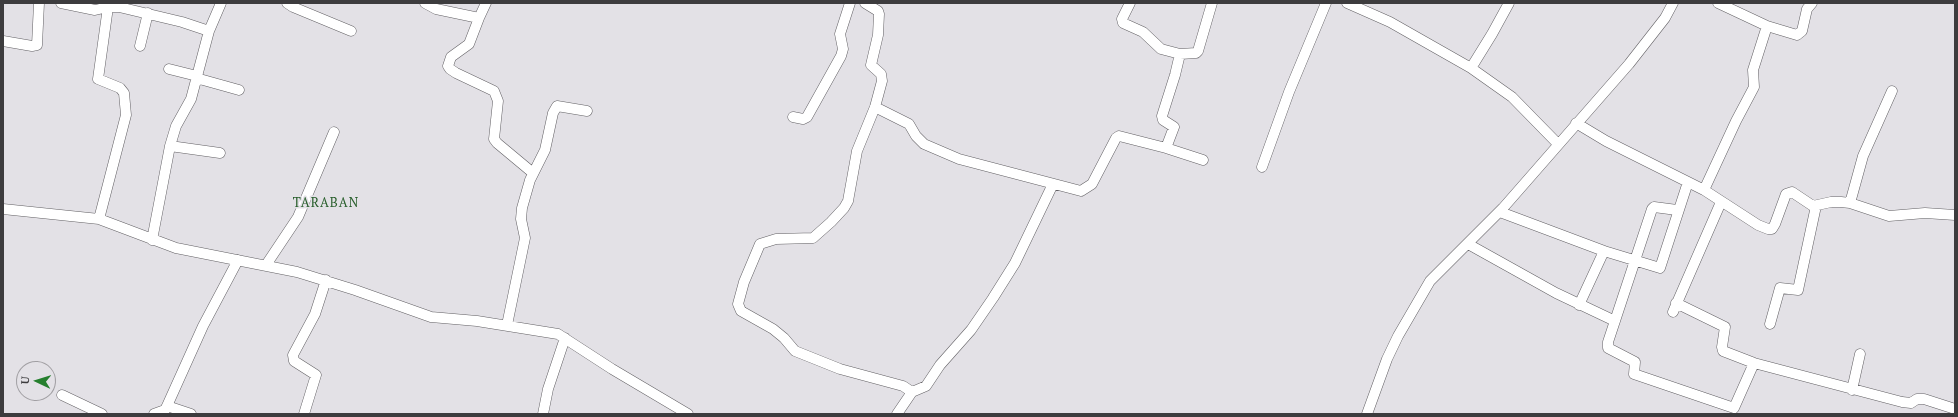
<!DOCTYPE html>
<style>
body{margin:0}
#map{position:relative;width:1958px;height:417px;overflow:hidden;background:#e3e1e6;font-family:"PT Serif",serif}
canvas{display:block}
.frame{position:absolute;inset:0;border:4px solid #3d3c3e;pointer-events:none}
.north{position:absolute;left:16px;top:361px;width:40px;height:40px;box-sizing:border-box;background:#e3e1e6;border:1px solid #a19fa3;border-radius:50%;rotate:274deg;font-size:11px;font-weight:700;line-height:16px;text-align:center;color:#3d3c3e}
.north::after{content:'';display:block;margin:auto;width:14px;height:18px;background:#257f2e;clip-path:polygon(50% 0,100% 100%,50% 72%,0 100%)}
</style>
<div id="map">
<canvas width="1958" height="417"></canvas>
<div class="frame"></div>
<div class="north">U</div>
</div>
<script>
const ctx = document.querySelector('canvas').getContext('2d');
ctx.lineJoin = 'round';
function shape(rows) {
  const path = new Path2D();
  for (const r of rows) {
    path.moveTo(r[0], r[1]);
    for (let i = 2; i < r.length; i += 2) path.lineTo(r[i], r[i + 1]);
  }
  return path;
}
function stroke(path, color, width, dash) {
  ctx.strokeStyle = color;
  ctx.lineWidth = width;
  ctx.lineCap = dash ? 'butt' : 'round';
  ctx.setLineDash(dash || []);
  ctx.stroke(path);
}
function drawText(font, color, halo, rows, align = 'center') {
  ctx.font = font + ' "PT Serif",serif';
  ctx.lineWidth = 3;
  ctx.setLineDash([]);
  ctx.textBaseline = 'middle';
  ctx.strokeStyle = halo;
  ctx.fillStyle = color;
  for (const [text, x, y, turn = 0] of rows) {
    ctx.save();
    ctx.translate(x, y);
    ctx.rotate((+turn || 0) * Math.PI / 180);
    ctx.textAlign = isNaN(turn) ? turn : align;
    if (halo) ctx.strokeText(text, 0, 0);
    ctx.fillText(text, 0, 0);
    ctx.restore();
  }
}
const minor = shape([
 [61,3,95,10,108,7,119,7,182,22,209,31,191,99,176,126,170,146,152,240],
 [287,3,293,7,351,31],
 [425,3,436,9,479,18,486,3],
 [865,3,878,11,879,14,878,35,871,65,881,74,882,81,875,107,857,151,848,201,844,208,831,222,813,238,776,239,760,244,744,282,738,304,741,311,773,329,784,338,795,351,840,369,903,386,912,392],
 [1130,3,1122,19,1123,23,1143,32,1161,49,1180,54,1196,53,1198,51,1212,3],
 [1347,3,1390,22,1471,68,1512,97,1558,144],
 [1718,3,1767,26,1797,35,1802,31,1807,9,1812,3],
 [479,18,469,44,451,57,448,66,450,69,456,73,494,91,498,101,494,139,497,143,533,173],
 [209,31,221,3],
 [3,41,32,46,37,45,39,3],
 [140,46,148,13],
 [1471,68,1492,34,1509,3],
 [169,69,197,76],
 [196,78,239,90],
 [875,107,909,124,916,136,924,144,959,159,1081,191,1092,184,1116,138,1119,136,1166,148,1174,127,1163,120,1162,116,1175,75,1180,54],
 [793,117,803,119,807,117,841,56,843,49,840,34,850,3],
 [1576,123,1606,141,1704,190,1758,225,1768,229,1772,229,1775,224,1786,194,1792,192,1813,206,1831,202,1841,202,1850,203,1889,216,1925,213,1955,215],
 [170,146,220,153],
 [1166,148,1203,160],
 [1262,167,1289,92,1326,3],
 [1704,190,1736,121,1754,87,1753,70,1767,26],
 [1850,203,1863,156,1892,91],
 [3,209,99,219,176,248,297,272,355,290,431,317,477,321,558,334,612,369,688,414],
 [1677,210,1654,207,1652,209,1608,342,1608,348,1635,362,1634,374,1734,408,1754,363],
 [1500,212,1604,251],
 [99,219,126,115,124,93,120,88,98,79,108,7],
 [1468,244,1556,293,1615,321],
 [266,265,298,217,334,132],
 [1676,303,1725,327,1722,347,1723,351,1754,363,1902,402,1911,403,1917,399,1924,399,1955,409],
 [1579,305,1604,251,1660,268,1688,182],
 [1673,312,1721,202],
 [1770,324,1780,288,1798,290,1816,206],
 [507,325,525,238,521,219,522,208,530,180,545,150,553,113,557,106,587,111],
 [1852,390,1860,354],
 [62,395,102,414],
 [167,406,191,414],
 [154,414,165,410,167,406,203,326,238,260],
 [304,414,316,375,294,361,293,355,315,314,326,280],
 [543,414,548,389,565,338],
 [897,414,912,392,926,386,940,365,971,330,993,298,1015,263,1053,184],
 [1367,414,1387,359,1398,336,1430,281,1503,208,1629,64,1665,18,1673,3]
]);
const quarterNames = [
 ["TARABAN",326,203]
];
stroke(minor, '#626064', 11);
stroke(minor, '#fff', 10);
ctx.letterSpacing = '1px';
drawText('13px', '#285e2b', '#e3e1e6', quarterNames);
ctx.letterSpacing = '0px';
</script>
